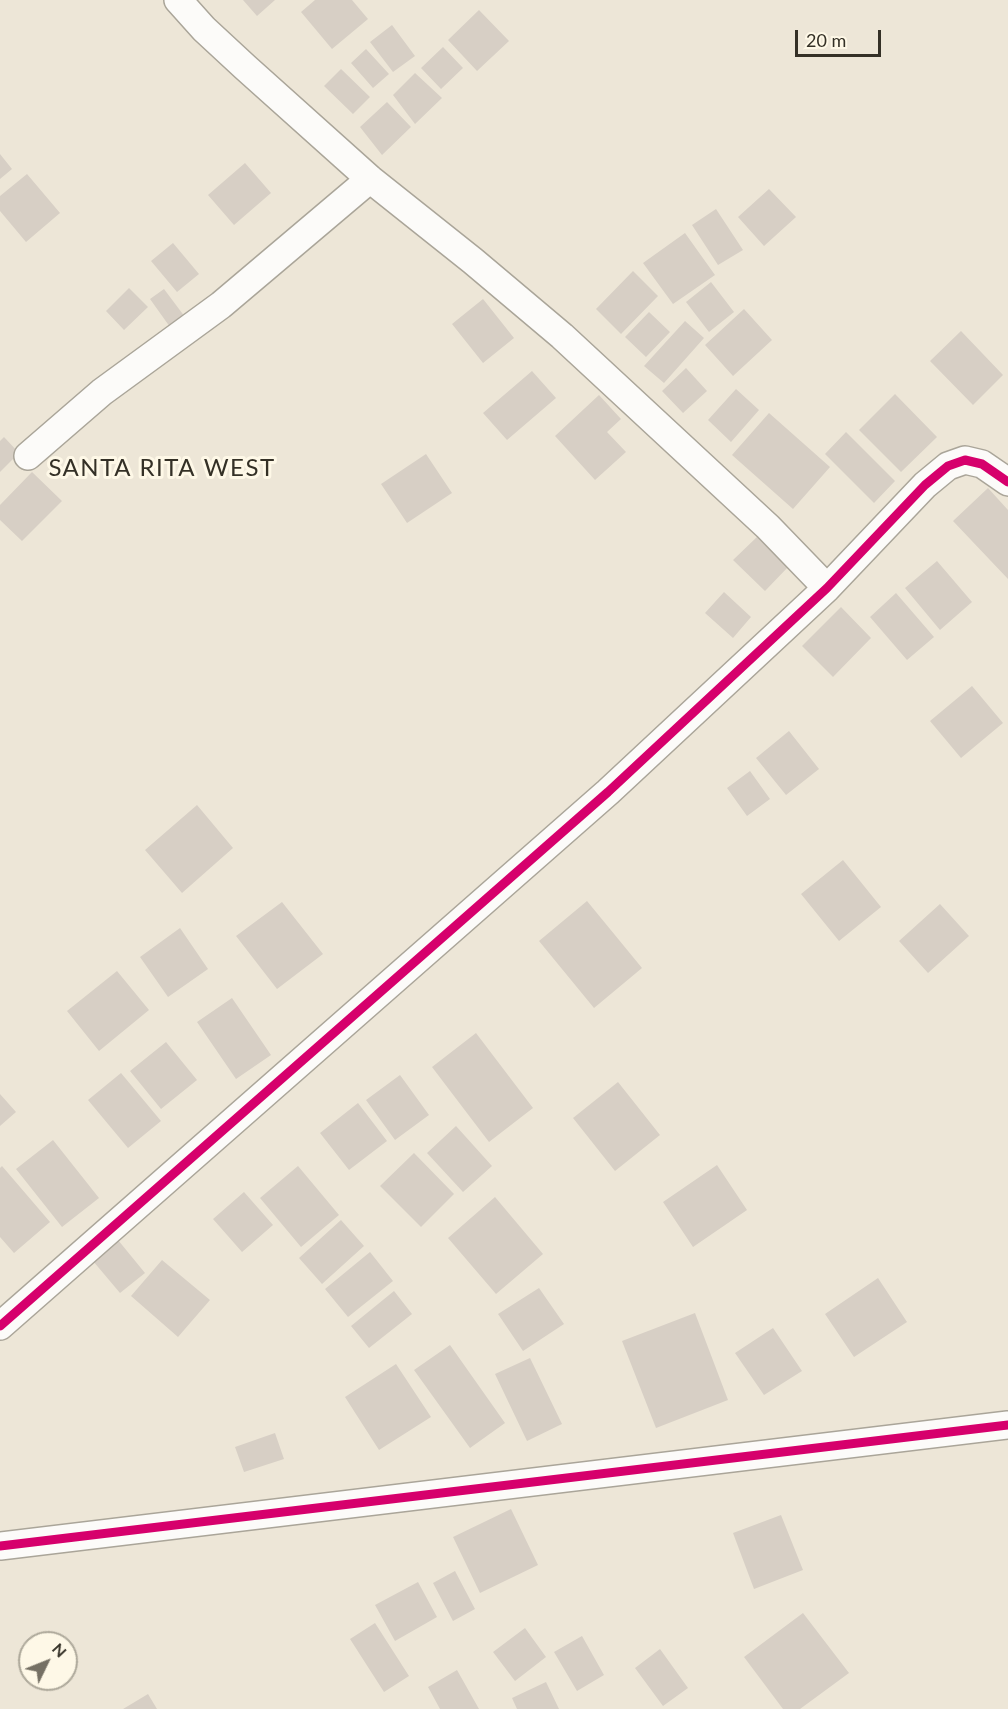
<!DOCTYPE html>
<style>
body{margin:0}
#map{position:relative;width:1008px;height:1709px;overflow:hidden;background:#ede6d7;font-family:Lato,sans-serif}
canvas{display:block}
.north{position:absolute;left:18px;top:1631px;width:60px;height:60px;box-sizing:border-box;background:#fef8e7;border:2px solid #ada89a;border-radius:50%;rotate:47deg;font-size:16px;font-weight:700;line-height:24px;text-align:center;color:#343026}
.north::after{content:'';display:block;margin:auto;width:21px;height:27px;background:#757064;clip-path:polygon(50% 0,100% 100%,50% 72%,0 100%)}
.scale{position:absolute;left:795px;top:30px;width:86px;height:27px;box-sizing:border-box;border:3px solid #343026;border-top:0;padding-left:8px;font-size:18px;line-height:21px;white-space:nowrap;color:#343026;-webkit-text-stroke:4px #fef8e7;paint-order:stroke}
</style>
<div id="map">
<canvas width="1008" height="1709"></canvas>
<div class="north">N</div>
<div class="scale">20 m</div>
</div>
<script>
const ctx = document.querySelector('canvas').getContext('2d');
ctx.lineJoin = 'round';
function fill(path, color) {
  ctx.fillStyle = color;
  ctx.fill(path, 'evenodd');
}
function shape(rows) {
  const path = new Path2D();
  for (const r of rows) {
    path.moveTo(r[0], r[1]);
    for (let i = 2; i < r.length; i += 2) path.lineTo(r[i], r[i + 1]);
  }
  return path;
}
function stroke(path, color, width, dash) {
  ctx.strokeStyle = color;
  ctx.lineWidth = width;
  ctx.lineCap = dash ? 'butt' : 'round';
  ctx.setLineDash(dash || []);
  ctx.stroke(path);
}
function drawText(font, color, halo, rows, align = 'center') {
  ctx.font = font + ' Lato,sans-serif';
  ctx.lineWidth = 6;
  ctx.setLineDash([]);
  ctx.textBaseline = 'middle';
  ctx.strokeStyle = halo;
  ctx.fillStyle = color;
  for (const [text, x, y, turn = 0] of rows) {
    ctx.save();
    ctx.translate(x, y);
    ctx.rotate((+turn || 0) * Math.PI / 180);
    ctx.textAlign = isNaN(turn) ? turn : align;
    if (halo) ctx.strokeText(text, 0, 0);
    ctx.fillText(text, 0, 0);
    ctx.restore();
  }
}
const building = shape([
 [243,0,275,0,257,16],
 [315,0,352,0,368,19,332,49,301,12],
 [479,10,509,41,477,71,448,40],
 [392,25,415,56,393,72,370,42],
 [443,47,463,68,441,89,421,68],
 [366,49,389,74,373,88,351,63],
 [341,69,370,97,353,114,324,86],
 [415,73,442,98,415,124,393,95],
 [387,102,411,127,382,155,360,127],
 [0,154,12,169,0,179],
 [245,163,271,193,234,225,208,195],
 [27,174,60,213,26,242,0,211,0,196],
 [769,189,796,217,764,246,738,217],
 [716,209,743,250,718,265,692,225],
 [685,233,715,275,673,304,643,263],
 [173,243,199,274,177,292,151,261],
 [633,271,658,296,621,334,596,309],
 [711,282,734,312,709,332,686,302],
 [129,288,148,307,124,330,106,311],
 [164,289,185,317,170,327,150,299],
 [483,299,514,338,483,363,452,324],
 [744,309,772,340,733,376,705,345],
 [649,312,670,332,646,357,625,337],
 [685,321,704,338,664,383,644,366],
 [961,331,1003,375,973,405,930,361],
 [686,368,707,391,683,413,662,391],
 [532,371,556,398,507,440,483,413],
 [736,389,759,410,731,442,708,420],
 [895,394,937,437,901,472,859,430],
 [599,395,621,419,607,432,626,452,595,480,555,436],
 [769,413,830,467,793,509,732,455],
 [846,432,895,481,874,503,825,454],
 [4,437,19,453,0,472,0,441],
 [426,454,452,493,407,523,381,484],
 [32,472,62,501,22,541,0,520,0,505],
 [988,488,1008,510,1008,579,953,521],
 [758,536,789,566,765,591,733,560],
 [937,561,972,602,940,630,905,588],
 [724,592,751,617,733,638,705,613],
 [896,593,934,637,907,660,870,617],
 [841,607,871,638,833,677,802,646],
 [972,686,1003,723,961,758,930,721],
 [789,731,819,769,786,795,756,758],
 [750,771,770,799,747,816,727,788],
 [197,805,233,848,182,893,145,850],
 [843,860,881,907,839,941,801,894],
 [587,901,642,968,594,1008,539,941],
 [282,902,323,954,277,989,236,936],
 [940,904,969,936,928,973,899,941],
 [180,928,208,969,168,997,140,957],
 [117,971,149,1010,99,1051,67,1011],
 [232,998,271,1055,236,1079,197,1022],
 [476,1033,533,1108,489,1142,432,1067],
 [166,1042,197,1080,161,1109,130,1071],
 [121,1073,161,1121,128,1148,88,1100],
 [400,1075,429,1115,395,1140,366,1100],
 [618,1082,660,1135,615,1171,573,1118],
 [0,1094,16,1112,0,1126],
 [358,1103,387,1141,349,1170,320,1133],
 [456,1126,492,1166,463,1192,427,1153],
 [53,1140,99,1198,62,1227,16,1169],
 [414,1153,454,1194,421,1227,380,1186],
 [717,1165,747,1210,693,1247,663,1202],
 [2,1166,50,1222,14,1253,0,1237,0,1168],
 [298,1166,339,1215,301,1247,260,1198],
 [244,1192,273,1225,242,1252,213,1219],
 [495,1197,543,1254,496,1294,448,1238],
 [341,1220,364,1246,322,1284,299,1258],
 [118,1240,145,1273,120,1293,93,1261],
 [370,1252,393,1281,348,1317,325,1289],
 [162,1260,210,1300,178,1337,131,1296],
 [878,1278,907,1322,854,1357,825,1314],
 [539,1288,564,1324,523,1351,498,1314],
 [394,1291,412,1314,369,1348,351,1326],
 [695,1313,728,1400,656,1428,622,1341],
 [773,1328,802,1371,764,1395,735,1353],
 [450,1345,505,1423,470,1448,414,1370],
 [530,1358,562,1424,527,1441,495,1374],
 [396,1364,431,1417,379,1450,345,1397],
 [275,1433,284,1459,244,1472,235,1447],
 [511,1509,538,1565,480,1593,453,1537],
 [781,1515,803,1570,754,1589,733,1533],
 [455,1571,475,1609,453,1621,433,1583],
 [418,1582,437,1617,395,1641,375,1605],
 [803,1613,849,1673,800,1709,783,1709,744,1657],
 [375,1623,409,1676,384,1692,350,1639],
 [525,1628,546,1657,515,1681,493,1652],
 [582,1636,604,1675,577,1691,554,1652],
 [660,1649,688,1688,663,1706,635,1668],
 [457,1670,479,1709,440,1709,428,1687],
 [546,1682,559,1709,517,1709,512,1698],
 [148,1694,157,1709,123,1709]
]);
const minor = shape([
 [178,0,204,29,245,67,370,179,473,261,562,336,768,527,827,588],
 [28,456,102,392,221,305,370,179],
 [0,1326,608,792,827,588,925,485,948,466,965,460,982,464,1008,482],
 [0,1546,1008,1425]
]);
const cycleway = shape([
 [0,1326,608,792,827,588,925,485,948,466,965,460,982,464,1008,482],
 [0,1546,1008,1425]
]);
const quarterNames = [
 ["SANTA RITA WEST",162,468]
];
fill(building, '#d7cfc5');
stroke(minor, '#aaa599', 30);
stroke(minor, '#fcfbf9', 27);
stroke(cycleway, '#d6006c', 9);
ctx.letterSpacing = '1.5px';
drawText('24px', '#343026', '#fef8e7', quarterNames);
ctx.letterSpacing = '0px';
</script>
